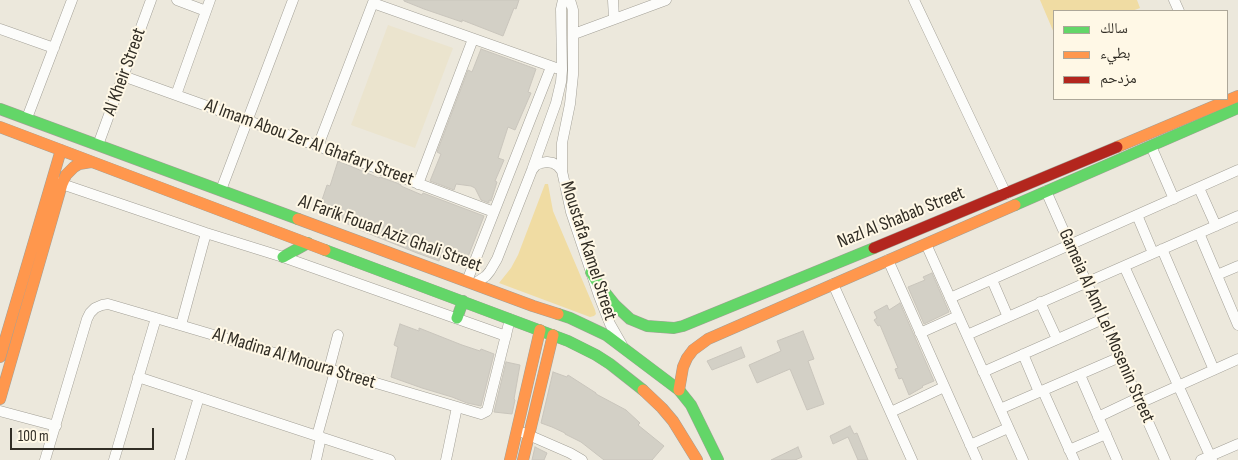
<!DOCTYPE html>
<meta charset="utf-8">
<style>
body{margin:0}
#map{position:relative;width:1238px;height:460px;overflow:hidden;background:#ece8dc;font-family:"Sofia Sans Condensed","Noto Naskh Arabic",sans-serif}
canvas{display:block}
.legend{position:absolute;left:1053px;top:10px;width:175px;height:90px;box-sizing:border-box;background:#fff8e6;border:1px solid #ada799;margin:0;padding:6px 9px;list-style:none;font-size:15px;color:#312d25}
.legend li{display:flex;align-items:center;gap:10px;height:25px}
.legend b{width:25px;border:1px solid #ada799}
.scale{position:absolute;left:10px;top:428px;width:144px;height:22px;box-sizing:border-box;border:2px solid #312d25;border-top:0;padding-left:6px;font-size:15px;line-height:18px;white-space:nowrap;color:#312d25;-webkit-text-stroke:4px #fff8e6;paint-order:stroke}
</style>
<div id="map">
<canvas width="1238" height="460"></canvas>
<ul class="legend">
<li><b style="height:6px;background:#63d668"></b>سالك</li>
<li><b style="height:6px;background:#ff974d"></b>بطيء</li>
<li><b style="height:6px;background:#b3261e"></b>مزدحم</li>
</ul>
<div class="scale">100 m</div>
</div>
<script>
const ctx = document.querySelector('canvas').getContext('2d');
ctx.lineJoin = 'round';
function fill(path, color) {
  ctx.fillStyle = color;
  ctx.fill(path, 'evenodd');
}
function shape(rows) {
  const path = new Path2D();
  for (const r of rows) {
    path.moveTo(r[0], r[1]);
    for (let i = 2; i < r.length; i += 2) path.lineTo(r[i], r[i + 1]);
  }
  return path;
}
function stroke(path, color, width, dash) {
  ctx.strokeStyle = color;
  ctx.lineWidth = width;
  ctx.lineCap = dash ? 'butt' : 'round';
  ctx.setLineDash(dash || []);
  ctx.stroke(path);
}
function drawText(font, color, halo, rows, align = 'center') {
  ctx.font = font + ' "Sofia Sans Condensed",sans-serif';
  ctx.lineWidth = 4;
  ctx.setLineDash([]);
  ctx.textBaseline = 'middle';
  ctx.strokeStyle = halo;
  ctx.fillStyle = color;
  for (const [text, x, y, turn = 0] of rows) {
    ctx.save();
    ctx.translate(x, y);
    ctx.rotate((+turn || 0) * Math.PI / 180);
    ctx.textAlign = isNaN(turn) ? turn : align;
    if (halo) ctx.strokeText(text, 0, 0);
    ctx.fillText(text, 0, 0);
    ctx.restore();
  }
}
const built = shape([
 [388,25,453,48,415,148,351,125]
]);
const green = shape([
 [1040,0,1137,0,1140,8,1132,11,1054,11,1054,33],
 [545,184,548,184,553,211,595,310,596,314,594,316,590,317,499,283,511,268,518,255]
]);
const building = shape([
 [404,0,519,0,516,9,514,8,503,36,462,20,462,22,424,9,404,1,404,0],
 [481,49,536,69,528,92,531,93,515,130,508,127,498,158,504,160,495,181,497,182,491,201,489,200,489,203,481,200,475,188,471,186,456,184,454,190,430,181,441,154,437,152,468,70,472,72,481,49],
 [338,161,379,178,380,177,397,183,401,185,401,186,422,195,423,193,484,216,464,267,440,257,439,261,417,253,360,230,336,218,318,212,327,185,330,186,338,161],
 [932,273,949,312,924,324,908,287,925,280,923,277,932,273],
 [900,303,934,381,922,386,923,387,909,395,902,378,899,379,895,369,898,368,880,325,878,326,874,320,877,318,874,312,887,305,889,310,900,303],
 [400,324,419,331,419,328,462,345,480,351,481,349,494,354,481,406,467,403,452,397,422,388,391,377,398,347,394,345,400,324],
 [803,331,814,359,808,361,824,404,807,410,790,369,757,383,749,365,781,351,777,341,803,331],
 [741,347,745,357,712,370,707,361,741,347],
 [506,362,520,365,514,399,515,400,512,414,494,412,506,362],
 [553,372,567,377,568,375,596,393,596,394,626,410,640,423,638,425,664,446,652,460,604,460,581,442,565,434,565,433,552,427,541,423,553,372],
 [850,426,854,434,857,433,868,460,858,460,848,437,833,444,830,436,850,426],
 [535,447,547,453,544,460,532,460,535,447],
 [798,447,802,457,795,460,771,460,798,447]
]);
const street = shape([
 [177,0,206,11],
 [570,0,573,10,573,75,570,104,562,143,562,171,571,212,599,296,610,324,622,345],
 [613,0,614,19],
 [914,0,1006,194],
 [1174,0,1179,11],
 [373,3,556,68],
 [0,29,54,48],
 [574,34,666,0],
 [123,76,318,146,494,212],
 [176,95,210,0],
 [27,118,72,0],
 [98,145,151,0],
 [318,146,374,0],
 [1151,146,1174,199],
 [532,170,536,165,541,163,547,162,553,163,558,166,562,171],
 [56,182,206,233,283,257,506,336],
 [418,184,473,39],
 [1199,188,1216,226],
 [221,190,293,0],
 [1046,191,1165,460],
 [1137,215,1153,253],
 [1199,233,1238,325],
 [926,244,1023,460],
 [1162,249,1214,370],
 [888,260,977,460],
 [1124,266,1212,460],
 [1217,275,1238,266],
 [992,280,1008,317],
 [467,281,551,67],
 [474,284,486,276,490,271,497,259,532,170,556,103,561,82,562,70,561,9,563,0],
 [833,284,912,460],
 [950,298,1238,170],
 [1040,302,1057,339],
 [181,325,206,233],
 [920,333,958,316],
 [967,335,1238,216],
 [1023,354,1039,392],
 [329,369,338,335],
 [983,372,1103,319],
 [1080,375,1117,460],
 [138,377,390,460],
 [1043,391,1074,460],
 [1140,403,1238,359],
 [1000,409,1120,357],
 [0,411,56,426],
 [891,412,944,387],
 [1098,417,1138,398],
 [524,433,570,453,582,460],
 [317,436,335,371],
 [970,445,1008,428],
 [1069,450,1106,434],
 [45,460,87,319,90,313,95,308,102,305,108,304,156,318,481,414,487,411,510,319],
 [114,460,156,318],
 [180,460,199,397],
 [316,460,321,437],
 [446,460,457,407],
 [1201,460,1238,444]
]);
const fast = shape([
 [0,109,298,219],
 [1015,205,1238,108],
 [325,250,568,341,596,355,610,364,643,390],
 [283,257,308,243],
 [591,272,599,285,615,305,630,319,647,326,674,328,683,326,874,248],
 [558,314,570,318,606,335,679,390,691,405,718,460],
 [457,318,463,301]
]);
const slow = shape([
 [0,127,325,250],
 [1117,147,1238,96],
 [298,219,533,306,558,314],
 [0,357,61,150],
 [643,390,662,408,673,421,697,460],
 [679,390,683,367,687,358,693,350,708,339,1015,205],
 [0,399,62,184,66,175,74,167,79,164,91,162],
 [510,460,540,330],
 [523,460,553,335]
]);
const jam = shape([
 [874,248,1117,147]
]);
const streetNames = [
 ["Al Kheir Street",125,72,-70],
 ["Al Imam Abou Zer Al Ghafary Street",309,143,20],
 ["Nazl Al Shabab Street",901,218,-22],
 ["Al Farik Fouad Aziz Ghali Street",390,234,20],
 ["Moustafa Kamel Street",588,251,72],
 ["Gameia Al Aml Lel Mosenin Street",1106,326,66],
 ["Al Madina Al Mnoura Street",294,359,17]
];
fill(built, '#ebe4ce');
fill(green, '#f0dca3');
fill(building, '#d3d0c6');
stroke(building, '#c9c5bc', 1);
stroke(street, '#a3a097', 11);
stroke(fast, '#a3a097', 12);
stroke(slow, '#a3a097', 12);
stroke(jam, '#a3a097', 12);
stroke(street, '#fcfcfa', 10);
stroke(fast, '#63d668', 11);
stroke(slow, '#ff974d', 11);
stroke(jam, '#b3261e', 11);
drawText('19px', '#312d25', '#fff8e6', streetNames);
</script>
